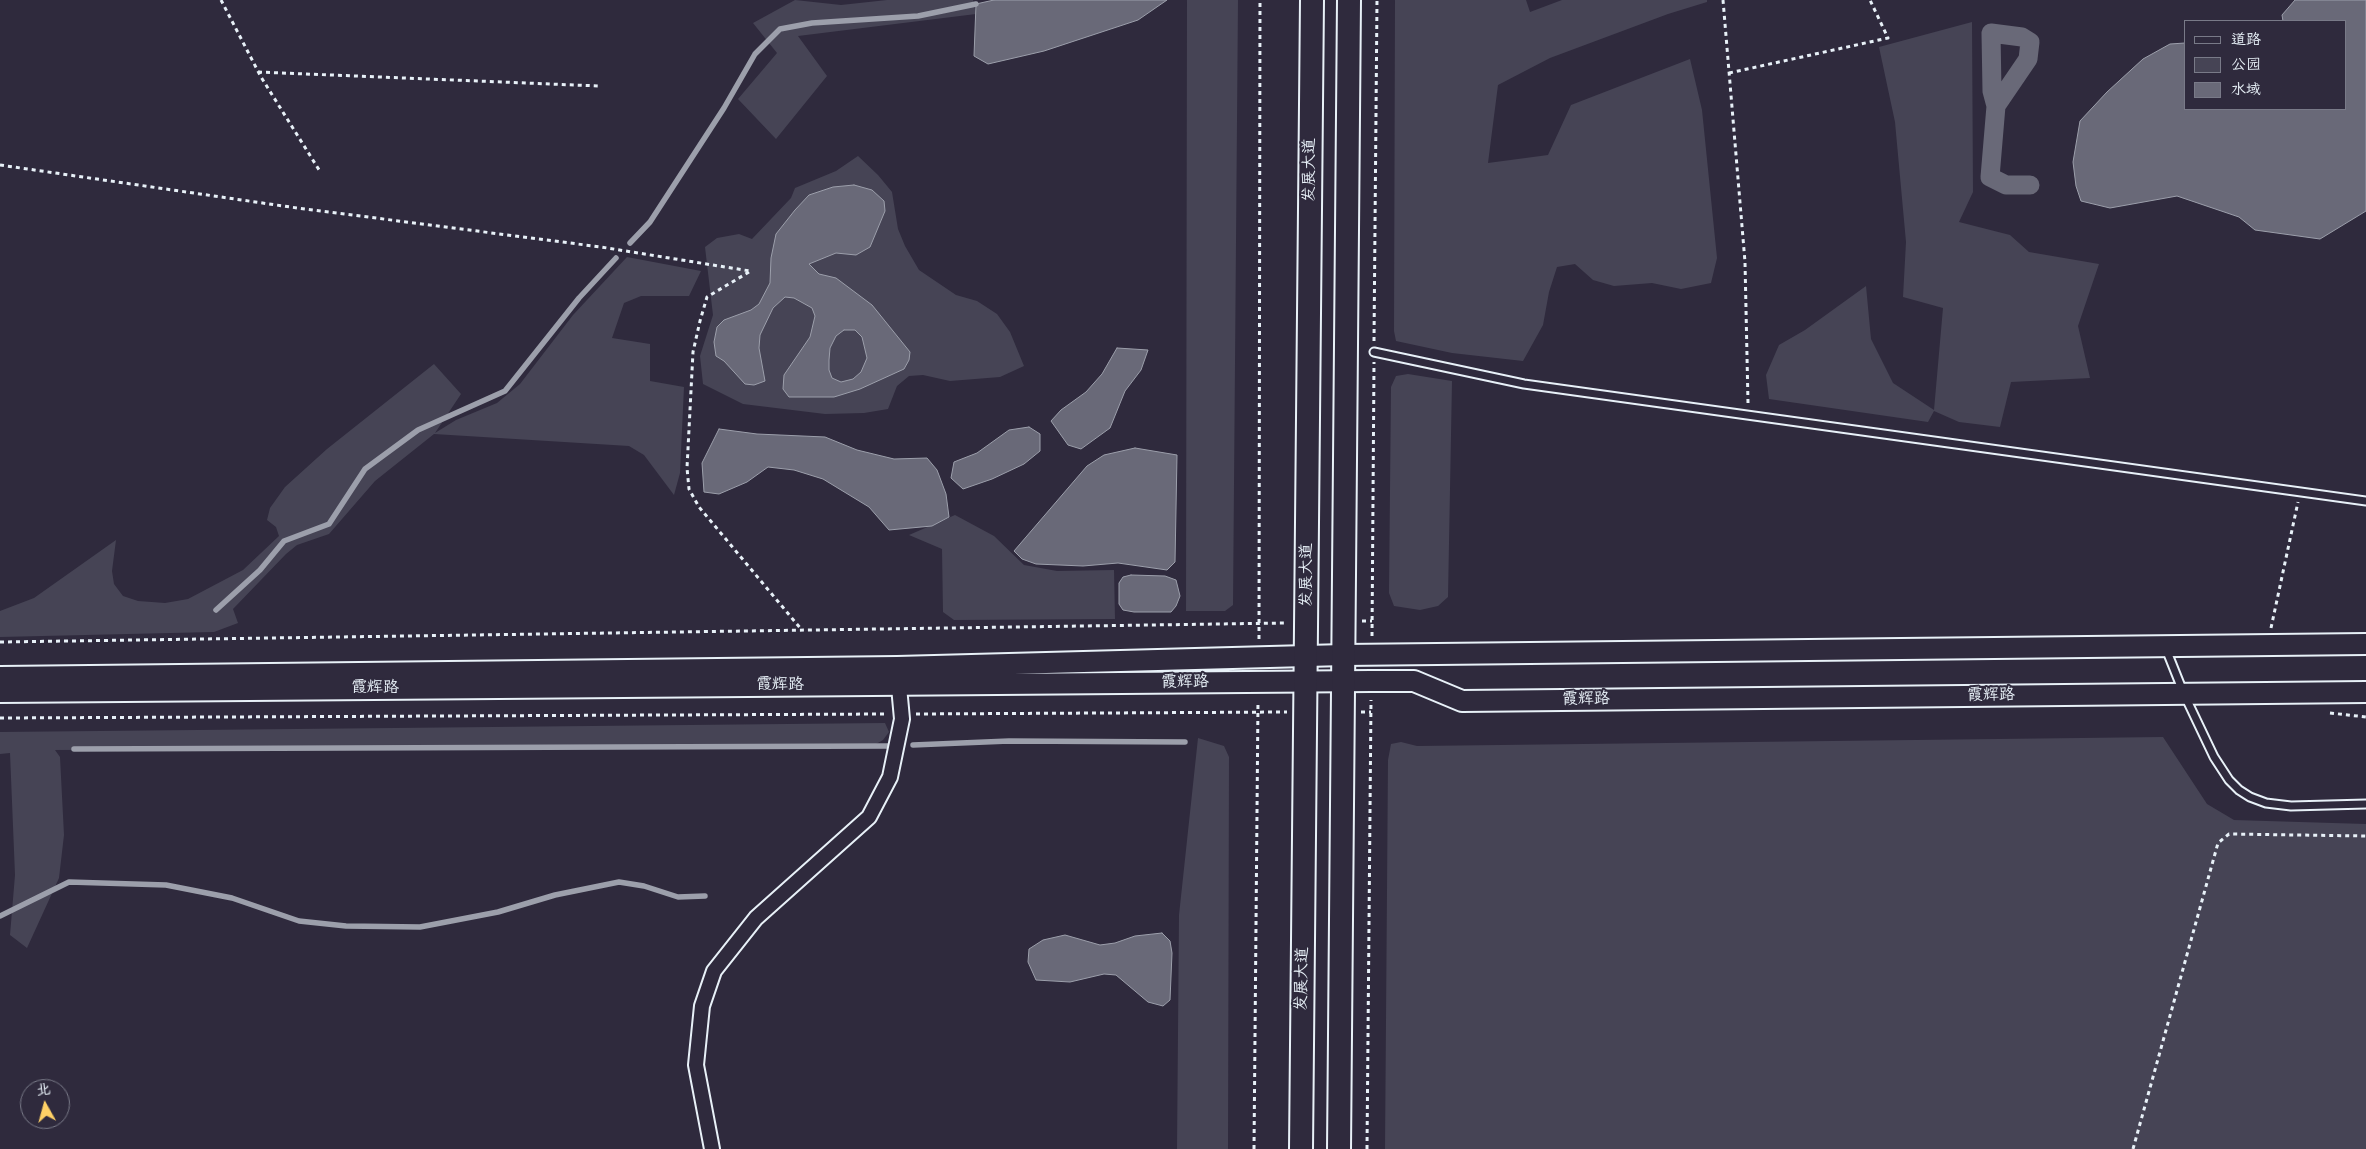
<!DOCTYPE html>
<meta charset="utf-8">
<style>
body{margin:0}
#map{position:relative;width:2366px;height:1149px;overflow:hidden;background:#2f2a3d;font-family:Mynerve,"LXGW WenKai TC",sans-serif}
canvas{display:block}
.legend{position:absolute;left:2184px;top:20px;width:162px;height:90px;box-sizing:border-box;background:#2f2a3d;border:1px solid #797a88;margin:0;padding:6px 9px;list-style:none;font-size:15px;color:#e8f1f8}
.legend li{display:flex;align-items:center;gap:10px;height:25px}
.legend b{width:25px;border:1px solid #797a88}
.north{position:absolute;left:20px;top:1079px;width:50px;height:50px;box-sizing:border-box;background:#2f2a3d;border:1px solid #797a88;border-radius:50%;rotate:353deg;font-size:14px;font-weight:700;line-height:20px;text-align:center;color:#e8f1f8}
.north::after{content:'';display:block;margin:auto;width:18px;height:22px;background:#ffd166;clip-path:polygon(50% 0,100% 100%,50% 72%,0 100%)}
</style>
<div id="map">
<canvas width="2366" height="1149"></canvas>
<ul class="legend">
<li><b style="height:6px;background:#2f2a3d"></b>道路</li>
<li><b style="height:14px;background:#464455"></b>公园</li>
<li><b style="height:14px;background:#696978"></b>水域</li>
</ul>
<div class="north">北</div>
</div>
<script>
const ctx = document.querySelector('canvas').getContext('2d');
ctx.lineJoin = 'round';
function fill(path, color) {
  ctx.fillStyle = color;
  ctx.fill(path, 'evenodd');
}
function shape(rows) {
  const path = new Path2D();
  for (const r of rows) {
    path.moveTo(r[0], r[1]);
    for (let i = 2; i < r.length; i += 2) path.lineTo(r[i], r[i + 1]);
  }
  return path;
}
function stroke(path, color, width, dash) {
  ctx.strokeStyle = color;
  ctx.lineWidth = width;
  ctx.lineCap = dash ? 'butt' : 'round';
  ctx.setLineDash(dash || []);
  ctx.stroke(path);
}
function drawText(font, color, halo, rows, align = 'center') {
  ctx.font = font + ' Mynerve,"LXGW WenKai TC",sans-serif';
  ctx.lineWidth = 4;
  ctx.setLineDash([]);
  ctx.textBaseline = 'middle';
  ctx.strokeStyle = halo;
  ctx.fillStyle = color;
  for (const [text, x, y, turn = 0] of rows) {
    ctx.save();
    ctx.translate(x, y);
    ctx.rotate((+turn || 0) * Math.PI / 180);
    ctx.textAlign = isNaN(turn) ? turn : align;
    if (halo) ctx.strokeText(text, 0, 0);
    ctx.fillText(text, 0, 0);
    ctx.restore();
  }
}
const green = shape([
 [795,0,841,5,887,0,973,0,976,14,798,36,827,76,776,139,738,99,777,53,753,23],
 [1187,0,1238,0,1233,605,1225,611,1186,611],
 [1395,0,1526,0,1530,12,1562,0,1707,0,1707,2,1668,14,1550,58,1498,85,1488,163,1548,155,1571,105,1690,59,1702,110,1717,258,1711,283,1681,289,1652,283,1614,286,1593,280,1575,264,1557,267,1549,292,1543,325,1523,361,1452,353,1396,341,1394,331],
 [1972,22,1973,192,1959,222,2010,235,2029,252,2099,264,2078,326,2090,378,2011,382,2000,427,1959,422,1934,411,1928,422,1769,399,1766,375,1779,345,1805,330,1866,286,1871,339,1893,383,1934,410,1943,308,1903,297,1906,242,1895,122,1879,47],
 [858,156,878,175,892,192,898,229,905,246,919,270,956,295,977,301,997,314,1010,332,1024,366,1000,377,950,381,923,375,909,376,897,386,888,409,864,413,825,414,743,404,703,384,700,356,713,315,705,247,717,238,739,234,752,239,791,198,795,188,836,171],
 [627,257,701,271,689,296,641,296,624,303,612,338,650,344,650,381,684,387,680,473,674,495,644,455,629,446,434,434,375,481,329,534,297,545,286,554,233,609,238,623,214,632,0,637,0,611,34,598,116,540,112,571,114,584,123,596,138,601,165,603,188,599,243,570,279,536,276,527,267,520,270,508,285,487,327,449,434,364,461,394,435,433,456,420,497,403,520,384,573,315],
 [1408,374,1452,381,1448,597,1438,606,1420,610,1394,606,1389,593,1391,387,1396,376],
 [955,515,994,536,1024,565,1057,571,1114,570,1115,619,954,620,943,612,942,549,909,535],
 [885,723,889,732,883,740,871,747,55,750,60,757,64,835,59,878,27,948,10,935,15,875,10,753,0,754,0,732],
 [2163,737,2207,804,2234,820,2366,824,2366,1149,1385,1149,1388,760,1391,744,1401,742,1417,746],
 [1198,738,1224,746,1229,757,1228,1149,1177,1149,1179,915]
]);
const water = shape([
 [994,0,1167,0,1138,20,1044,51,988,64,974,56,976,4,994,0],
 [2295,0,2366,0,2366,211,2320,239,2255,230,2239,217,2177,196,2110,208,2081,201,2076,186,2073,162,2080,121,2107,92,2143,59,2170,44,2185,43,2185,109,2345,109,2345,21,2283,21,2282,15,2295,0],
 [854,185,872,190,884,201,885,211,870,247,856,255,836,253,809,264,819,274,836,278,872,305,910,352,909,360,904,369,860,389,834,397,789,397,783,389,784,375,810,337,815,316,812,308,794,298,785,297,773,308,760,335,759,348,765,381,754,385,745,384,724,361,716,356,714,342,717,327,724,320,751,310,759,304,770,283,771,258,776,234,795,210,809,195,833,187,854,185],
 [844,330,855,330,862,337,867,358,861,372,853,379,841,382,832,378,829,370,829,360,830,348,836,336,844,330],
 [1117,348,1148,350,1141,370,1125,391,1110,428,1081,449,1068,445,1051,421,1061,410,1086,392,1102,374,1117,348],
 [1029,427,1040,434,1040,451,1024,464,992,479,963,489,951,478,954,462,977,453,1009,430,1029,427],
 [719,429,757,434,825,437,857,450,894,459,927,458,937,470,946,494,949,517,932,526,889,530,869,507,823,479,794,470,768,467,747,482,719,494,704,492,702,463,719,429],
 [1135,448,1177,455,1175,562,1167,570,1118,563,1083,566,1036,564,1022,559,1014,551,1087,466,1104,455,1135,448],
 [1131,575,1165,576,1176,580,1180,596,1176,606,1171,612,1134,612,1123,610,1119,604,1119,583,1123,577,1131,575],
 [1162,933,1170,941,1172,953,1170,1000,1163,1006,1148,1002,1116,975,1104,974,1070,982,1036,980,1028,962,1029,949,1043,940,1065,935,1100,945,1115,943,1135,936,1162,933]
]);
const stream = shape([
 [630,243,650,222,724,108,755,54,780,29,812,23,918,16,976,4],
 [216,610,260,570,284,541,329,524,365,469,418,430,505,391,579,298,616,258],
 [913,745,1009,741,1185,742],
 [74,749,889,746],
 [0,916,69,882,166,885,232,898,299,921,346,926,420,927,498,912,555,895,619,882,644,886,678,897,705,896]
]);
const canal = shape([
 [1996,106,2028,59,2030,42,2022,37,1991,33,1992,91,1996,106,1990,177,2006,185,2030,185]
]);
const path = shape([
 [221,0,261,77,321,173],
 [1723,0,1745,262,1748,403],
 [258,72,599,86],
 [1729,73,1888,38,1870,0],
 [0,165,290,207,601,247,750,271],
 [749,272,707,297,700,321,693,352,687,468,689,489,699,507,801,629],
 [1374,341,1377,0],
 [1362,621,1372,621],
 [2271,628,2298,502],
 [1372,636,1374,362],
 [1259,639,1260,0],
 [0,642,1286,623],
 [1361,712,1371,712],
 [2330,713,2366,717],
 [916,714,1287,712],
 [0,718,887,714],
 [1254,1149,1258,701],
 [1367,1149,1371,700],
 [2133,1149,2218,843,2229,834,2366,836]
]);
const lane = shape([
 [1374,352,1524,384,2366,501],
 [2166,649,2184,694,2214,757,2229,780,2239,790,2250,797,2266,803,2291,806,2366,804]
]);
const street = shape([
 [712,1149,696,1065,702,1006,714,971,756,918,869,817,890,777,902,719,898,676]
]);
const secondary = shape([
 [0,677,897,667,1344,655,2366,644],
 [0,692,1371,681,1414,681,1462,701,2366,692]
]);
const primary = shape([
 [1301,1149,1312,0],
 [1339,1149,1349,0]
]);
const streetNames = [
 ["发展大道",1311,170,-90],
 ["发展大道",1308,575,-90],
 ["霞辉路",1185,683,-1],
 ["霞辉路",780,686],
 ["霞辉路",375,689],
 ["霞辉路",1991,696,-1],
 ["霞辉路",1586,700,-1],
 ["发展大道",1303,979,-89]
];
fill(green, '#464455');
fill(water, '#696978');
stroke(water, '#9c9fab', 1);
stroke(stream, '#9c9fab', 5.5);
stroke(canal, '#696978', 19);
stroke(lane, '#e8f1f8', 11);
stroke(street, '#e8f1f8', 18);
stroke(secondary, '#e8f1f8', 24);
stroke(primary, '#e8f1f8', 26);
stroke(path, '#e8f1f8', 3, [4, 4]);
stroke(lane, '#2f2a3d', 7);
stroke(street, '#2f2a3d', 14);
stroke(secondary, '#2f2a3d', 20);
stroke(primary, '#2f2a3d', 22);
drawText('16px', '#e8f1f8', '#2f2a3d', streetNames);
</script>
